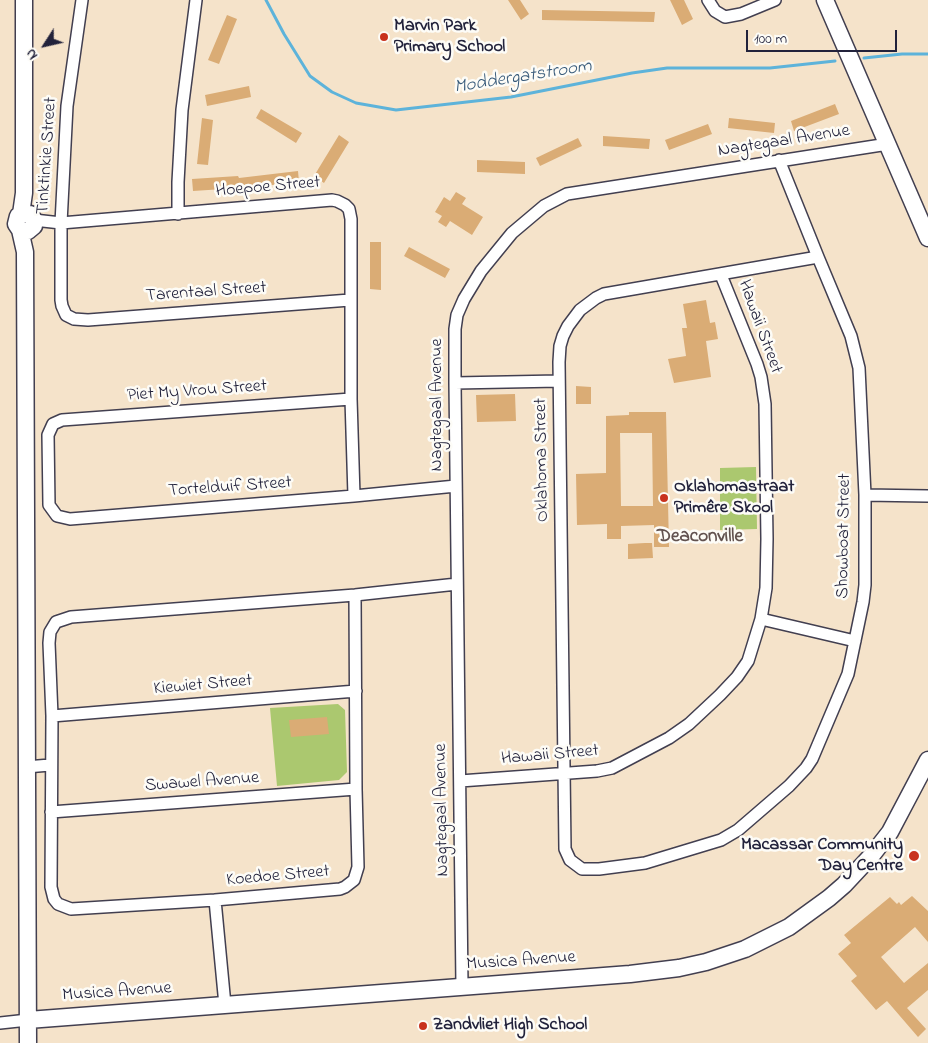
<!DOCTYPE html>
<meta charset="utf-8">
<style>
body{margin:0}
#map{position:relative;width:928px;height:1043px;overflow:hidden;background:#f5e3ca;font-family:"Indie Flower",sans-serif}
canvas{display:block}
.north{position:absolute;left:20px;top:20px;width:50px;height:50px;-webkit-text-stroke:4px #fdfcf7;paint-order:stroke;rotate:235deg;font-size:14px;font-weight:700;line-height:20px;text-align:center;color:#22223b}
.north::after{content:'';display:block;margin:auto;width:18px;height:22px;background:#22223b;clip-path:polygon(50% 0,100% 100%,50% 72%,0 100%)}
.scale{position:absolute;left:746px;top:30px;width:151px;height:22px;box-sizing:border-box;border:2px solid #22223b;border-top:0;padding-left:6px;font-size:15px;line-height:18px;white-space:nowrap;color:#22223b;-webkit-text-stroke:4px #fdfcf7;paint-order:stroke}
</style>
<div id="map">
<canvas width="928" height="1043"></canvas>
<div class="north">N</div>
<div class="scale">100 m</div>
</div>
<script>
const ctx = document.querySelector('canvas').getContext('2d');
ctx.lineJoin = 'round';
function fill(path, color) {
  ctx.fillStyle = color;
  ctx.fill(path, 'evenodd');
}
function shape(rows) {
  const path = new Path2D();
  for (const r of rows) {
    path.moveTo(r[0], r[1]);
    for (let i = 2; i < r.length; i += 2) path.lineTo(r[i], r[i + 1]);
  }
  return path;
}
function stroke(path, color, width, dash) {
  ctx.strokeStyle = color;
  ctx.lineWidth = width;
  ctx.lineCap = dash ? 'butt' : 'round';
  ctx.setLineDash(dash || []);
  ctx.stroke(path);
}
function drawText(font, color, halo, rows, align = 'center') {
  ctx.font = font + ' "Indie Flower",sans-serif';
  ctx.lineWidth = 5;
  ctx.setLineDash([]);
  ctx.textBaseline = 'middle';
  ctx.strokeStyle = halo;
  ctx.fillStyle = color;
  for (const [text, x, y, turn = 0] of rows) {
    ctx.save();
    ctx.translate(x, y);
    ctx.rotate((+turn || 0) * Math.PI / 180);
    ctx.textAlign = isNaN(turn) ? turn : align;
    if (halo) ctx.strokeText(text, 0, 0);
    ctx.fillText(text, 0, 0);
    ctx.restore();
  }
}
const green = shape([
 [756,467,757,529,720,530,720,468],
 [338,704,345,710,347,772,339,780,277,786,270,708]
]);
const stream = shape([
 [266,0,284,34,310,76,332,92,356,103,396,110,511,97,632,73,667,68,770,68,835,61],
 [864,58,902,54,928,54]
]);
const building = shape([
 [508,0,520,0,529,14,521,20],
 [670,0,684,0,693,19,682,25],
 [542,10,655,12,654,22,542,20],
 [227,15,237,19,219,64,208,60],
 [249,86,251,97,207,106,205,95],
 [835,104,839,114,794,131,791,121],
 [261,109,302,133,296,143,256,118],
 [202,118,213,120,208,165,197,164],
 [729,118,775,123,774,133,728,128],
 [708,124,712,134,669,150,665,140],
 [339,135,349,142,324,183,314,176],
 [603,136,650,139,649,149,603,146],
 [578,138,582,146,540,166,536,158],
 [477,160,525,162,525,174,477,172],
 [298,171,299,182,254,187,193,191,192,179,238,176,239,178],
 [456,192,466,198,462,204,483,217,472,235,450,221,446,227,438,222,442,216,435,212,444,197,450,201],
 [370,242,381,242,381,290,370,289],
 [409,247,450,269,445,278,404,256],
 [706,300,710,323,715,322,718,339,706,341,711,377,674,383,668,359,686,356,682,328,687,328,683,304],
 [576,386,591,387,591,404,576,404],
 [515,394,516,421,477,422,476,395],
 [629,412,666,412,669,547,654,547,654,525,621,526,621,539,607,539,607,524,577,525,576,474,606,473,606,416,629,415],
 [620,433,652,433,653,506,621,506],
 [645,543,652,543,653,558,628,559,628,544],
 [327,717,329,734,291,737,289,720],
 [912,896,928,911,928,942,915,927,881,957,904,983,928,963,928,990,907,1008,926,1029,918,1037,887,1001,876,1010,851,981,857,976,838,954,851,943,844,935,890,897,897,904,899,902,901,905]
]);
const street = shape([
 [82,0,67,106,61,223,61,300,62,306,66,315,74,319,88,320,350,300],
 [708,0,715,11,725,17,741,14,775,0],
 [779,160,818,257,851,336,859,368,865,495,865,585,863,602,848,674,812,759,806,768,789,786,738,830,721,840,645,863,599,869,582,869,570,860,565,849,559,362,560,346,563,336,568,326,580,310,596,298,604,294,818,257],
 [178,214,178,182,182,110,196,0],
 [34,220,61,223,332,200,337,201,345,205,349,209,351,219,351,399,354,496],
 [455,383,559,381],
 [351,399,62,420,53,424,48,435,49,505,57,516,70,519,354,496,456,486],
 [865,495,928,496],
 [355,595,356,789,358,867,354,880,345,887,340,889,215,900,71,909,58,904,54,899,51,887,52,716,49,643,50,632,56,622,71,617,355,595,457,584],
 [761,619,855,641],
 [52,716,356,691],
 [26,767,50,765],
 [460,781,597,771,612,768,669,738,689,724,720,695,737,677,748,661,761,619,766,588,767,539,765,404,761,377,757,364,721,275],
 [51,812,356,789],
 [215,900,225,1005],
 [462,986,455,383,455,329,457,315,464,299,481,271,512,233,544,206,567,194,888,144],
 [0,1023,28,1020]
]);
const secondary = shape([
 [825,0,928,238],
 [21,214,24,193,24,0],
 [20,230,28,231,34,226,34,220,30,214,21,214,18,216,16,224,20,230,25,252,28,1043],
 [28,1020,630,974,679,968,706,962,745,949,789,927,829,898,844,885,872,855,890,832,928,760]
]);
const markers = [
 [384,37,5,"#c8321e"],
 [664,498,5,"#c8321e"],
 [914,856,6,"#c8321e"],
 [423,1026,5,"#c8321e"]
];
const poiNames = [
 ["Marvin Park",394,27],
 ["Primary School",394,48],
 ["Oklahomastraat",674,488],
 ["Primêre Skool",674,509],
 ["Macassar Community",903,846,"right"],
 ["Day Centre",903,867,"right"],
 ["Zandvliet High School",433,1026]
];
const streetNames = [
 ["Nagtegaal Avenue",784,142,-9],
 ["Tinktinkie Street",48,156,-86],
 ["Hoepoe Street",268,188,-5],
 ["Tarentaal Street",206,293,-4],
 ["Hawaii Street",759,327,70],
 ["Piet My Vrou Street",197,392,-4],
 ["Nagtegaal Avenue",438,405,-90],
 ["Oklahoma Street",543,460,-91],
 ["Tortelduif Street",230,488,-4],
 ["Showboat Street",845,536,-89],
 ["Kiewiet Street",203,686,-5],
 ["Hawaii Street",550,756,-5],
 ["Swawel Avenue",202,783,-4],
 ["Nagtegaal Avenue",443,810,-91],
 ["Koedoe Street",278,877,-5],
 ["Musica Avenue",521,962,-4],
 ["Musica Avenue",117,993,-4]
];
const waterNames = [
 ["Moddergatstroom",523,78,-9]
];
const neighbourhoodNames = [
 ["Deaconville",700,538]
];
fill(green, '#abc86f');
stroke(stream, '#5db3da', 3);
fill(building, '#daac75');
stroke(street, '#423f50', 14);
stroke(secondary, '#423f50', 19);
stroke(street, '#fff', 11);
stroke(secondary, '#fff', 16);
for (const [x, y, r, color] of markers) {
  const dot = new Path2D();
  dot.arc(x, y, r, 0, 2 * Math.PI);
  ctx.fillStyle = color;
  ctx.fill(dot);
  stroke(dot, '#fdfcf7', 2);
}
drawText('bold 18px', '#22223b', '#fdfcf7', poiNames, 'left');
drawText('18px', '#22223b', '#fdfcf7', streetNames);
drawText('italic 19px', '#3a5c7b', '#fdfcf7', waterNames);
drawText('bold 19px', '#62524f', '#fdfcf7', neighbourhoodNames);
</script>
